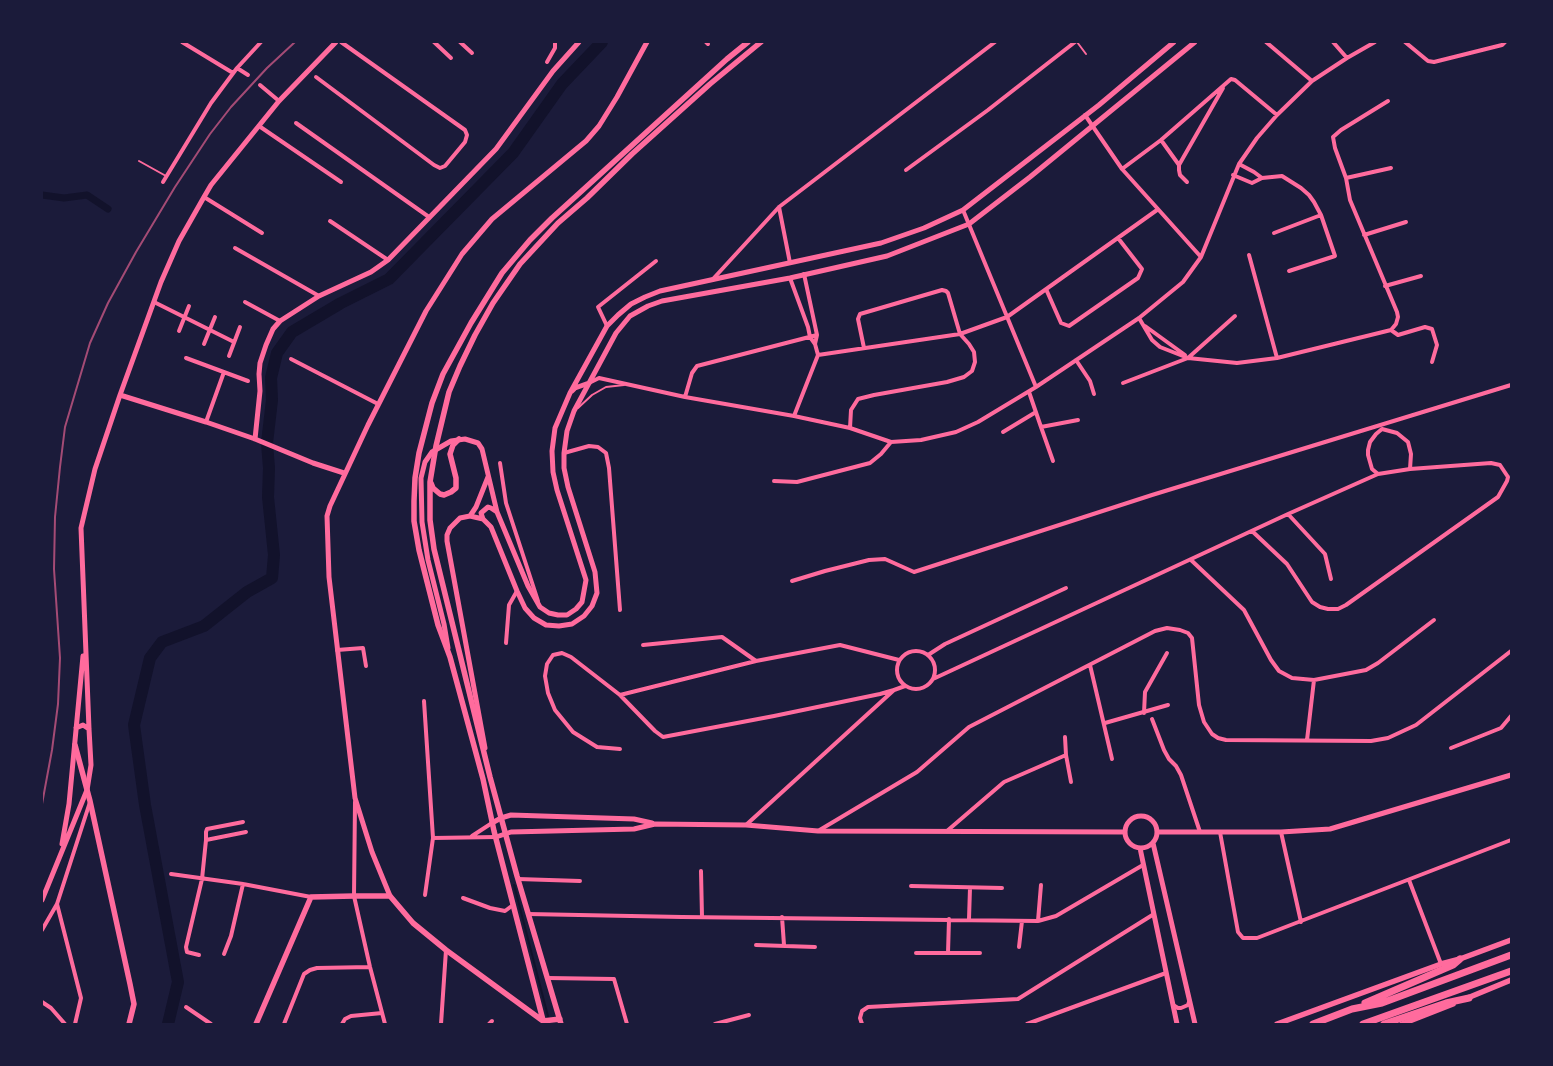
<!DOCTYPE html>
<style>
body{margin:0}
#map{position:relative;width:1553px;height:1066px;overflow:hidden;background:#1b1b3a;font-family:"IBM Plex Sans",sans-serif}
canvas{display:block}
.frame{position:absolute;inset:0;border:43px solid #1b1b3a;pointer-events:none}
</style>
<div id="map">
<canvas width="1553" height="1066"></canvas>
<div class="frame"></div>
</div>
<script>
const ctx = document.querySelector('canvas').getContext('2d');
ctx.lineJoin = 'round';
function shape(rows) {
  const path = new Path2D();
  for (const r of rows) {
    if (r.length === 3) {
      path.moveTo(r[0] + r[2], r[1]);
      path.arc(r[0], r[1], r[2], 0, 2 * Math.PI);
      continue;
    }
    path.moveTo(r[0], r[1]);
    for (let i = 2; i < r.length; i += 2) path.lineTo(r[i], r[i + 1]);
  }
  return path;
}
function stroke(path, color, width, dash) {
  ctx.strokeStyle = color;
  ctx.lineWidth = width;
  ctx.lineCap = dash ? 'butt' : 'round';
  ctx.setLineDash(dash || []);
  ctx.stroke(path);
}
const stream = shape([
 [514,885,550,1024]
]);
const canal = shape([
 [42,195,64,198,87,195,108,209]
]);
const river = shape([
 [168,1024,178,982,145,805,134,725,150,658,162,642,204,626,247,592,272,578,274,555,268,497,269,468,267,443,272,400,271,378,277,353,292,332,341,303,389,279,513,153,562,84,602,42]
]);
const service = shape([
 [1077,42,1086,54],
 [139,161,166,176],
 [578,408,592,395,606,387,624,385]
]);
const minor = shape([
 [182,42,233,73],
 [434,42,451,58],
 [460,42,472,53],
 [706,42,708,44],
 [1266,42,1312,81],
 [1333,42,1347,58],
 [1405,42,1428,61,1434,62,1502,45,1505,42],
 [547,62,555,48,555,42],
 [237,68,248,75],
 [316,77,434,165,440,168,445,166,465,142,467,135,465,130,341,42],
 [260,85,279,101],
 [1085,115,1122,169,1201,257],
 [296,123,429,217],
 [259,126,341,182],
 [1161,140,1179,165],
 [1239,164,1254,172,1262,178],
 [1122,169,1161,140,1231,79,1235,80,1277,115],
 [906,170,988,110,1075,42],
 [1233,175,1252,183,1262,178,1282,176,1301,188,1309,195,1314,202,1321,215,1335,256,1289,271],
 [1346,178,1391,168],
 [163,182,211,103,237,68,261,42],
 [1187,182,1180,175,1179,170,1179,165,1223,88],
 [204,197,262,233],
 [779,207,790,263],
 [963,210,1036,387],
 [330,221,388,260],
 [1274,233,1321,215],
 [1364,235,1406,222],
 [235,248,319,296],
 [1249,255,1277,358],
 [804,274,817,335,815,344],
 [790,278,808,327,810,337,815,344,818,355,794,416],
 [713,279,779,207,995,42],
 [1385,286,1421,276],
 [1046,289,1061,323,1069,326,1138,278,1142,269,1118,238],
 [154,302,234,342],
 [245,302,280,321],
 [1139,318,1152,340,1160,347,1188,358,1237,363,1277,358,1391,330,1396,324,1398,317,1397,312,1350,200,1346,178,1335,148,1333,137,1341,130,1388,101],
 [607,326,598,307,656,261],
 [1145,326,1185,355],
 [1391,330,1398,335,1425,327,1432,329,1437,345,1432,362],
 [179,331,189,306],
 [204,344,215,317],
 [818,355,960,334,1007,317,1157,210],
 [229,356,240,327],
 [186,358,248,381],
 [291,359,378,404],
 [1076,360,1090,381,1094,394],
 [589,383,599,378,685,397,794,416,850,428,891,442,921,440,956,432,978,422,1036,387,1139,318,1183,282,1201,257,1239,164,1257,138,1277,115,1312,81,1347,58,1375,42],
 [1123,383,1188,358,1235,316],
 [1029,392,1041,427,1078,420],
 [685,397,692,373,697,366,817,335],
 [206,422,224,372],
 [1041,427,1053,461],
 [850,428,851,410,858,399,874,395,947,382,964,377,972,371,975,362,974,352,969,344,960,334,948,293,946,291,942,290,860,314,858,319,864,348],
 [1003,432,1036,412],
 [564,453,589,446,598,447,606,453,609,468,620,610],
 [500,463,506,503,538,601],
 [1378,474,1372,469,1368,455,1368,450,1370,442,1376,434,1382,429,1397,433,1408,442,1411,454,1410,469],
 [774,481,797,482,870,463,881,454,891,442],
 [1288,514,1325,554,1331,579],
 [1252,531,1287,564,1312,602,1320,607,1328,609,1338,609,1346,605,1498,497,1507,481,1508,477],
 [1191,560,1244,610,1271,660,1279,671,1292,678,1314,680,1366,670,1378,663,1434,620],
 [792,581,825,571,869,560,885,559,914,572,1152,495,1511,385],
 [506,643,509,605,517,591],
 [643,645,722,637,756,661],
 [337,650,363,648,366,666],
 [916,670,19],
 [928,655,945,644,1066,588],
 [1090,665,1112,759],
 [933,679,1288,514,1378,474,1410,469,1491,463,1500,465,1508,477],
 [620,695,756,661,840,645,899,660],
 [424,701,433,838,425,895],
 [1144,713,1145,692,1167,653],
 [1152,719,1164,750,1169,759,1176,766,1181,775,1200,832],
 [1105,723,1168,705],
 [1065,737,1066,755,1071,782],
 [1307,740,1314,680],
 [1451,748,1501,728,1511,716],
 [620,749,597,747,573,732,555,710,548,693,545,676,547,664,553,655,562,653,571,657,620,695,655,731,663,737,774,716,880,694,894,690],
 [355,802,354,896,370,967,385,1024],
 [746,825,894,690,905,686],
 [818,831,917,772,969,727,1155,631,1167,628,1180,630,1188,633,1192,638,1199,705,1204,722,1212,734,1218,738,1226,740,1371,741,1388,738,1416,725,1511,651],
 [947,831,1004,782,1066,755],
 [1220,832,1238,932,1243,938,1257,938,1511,840],
 [1281,832,1301,922],
 [472,836,492,823],
 [433,838,496,837],
 [206,840,246,832],
 [701,871,702,917],
 [171,874,243,884,311,897],
 [518,879,580,881],
 [1409,880,1441,964],
 [911,886,1002,888],
 [463,898,490,908,505,911,513,905],
 [57,904,81,998,75,1024],
 [528,914,682,917,1038,921,1056,916,1143,865],
 [782,917,784,945],
 [969,919,970,888],
 [1038,921,1041,885],
 [42,930,57,904,90,802],
 [756,945,815,947],
 [1019,947,1022,921],
 [916,953,980,953],
 [948,953,949,919],
 [224,954,231,936,243,884],
 [199,955,187,952,186,947,202,879,206,840,206,832,207,829,243,822],
 [548,978,614,979,627,1024],
 [42,1002,51,1008,65,1024],
 [1173,1005,1178,1008,1181,1008,1188,1005,1189,1002],
 [186,1007,211,1024],
 [284,1024,304,974,310,970,317,968,370,967],
 [342,1024,345,1019,351,1016,382,1013],
 [441,1024,446,950],
 [489,1024,492,1021],
 [715,1024,749,1015],
 [862,1024,860,1018,862,1011,868,1007,1018,999,1154,914],
 [1027,1024,1166,973]
]);
const tertiary = shape([
 [572,391,575,388,589,383],
 [120,395,206,422,255,439,313,463,344,473],
 [255,439,260,391,259,374,260,363,266,345,273,329,280,321,319,296,371,272,388,260,496,149,553,71,579,42],
 [470,516,476,507,488,477],
 [483,519,481,513,488,507,491,508,497,512],
 [448,648,444,624,428,560,422,522,421,478,425,462,432,452,451,441,465,439,478,443,482,449,497,512,528,586,540,607,549,613,558,615,567,615,576,609,582,602,586,580,557,490,553,472,552,451,555,428,570,393,607,326,618,315,631,304,645,297,660,291,881,243,924,228,963,210,1099,105,1174,42],
 [76,728,83,725,89,729],
 [485,748,447,541,447,535,450,528,460,518,470,516,483,519,491,527,517,591,525,608,534,618,546,625,559,626,572,624,584,616,592,606,597,593,595,572,568,487,564,468,564,453,567,431,574,411,616,333,630,316,648,306,662,301,790,278,887,256,969,224,1030,177,1195,42],
 [1141,832,16],
 [492,823,501,818,511,815,634,819,652,823],
 [1157,832,1281,832,1330,829,1511,775],
 [496,837,511,832,634,829,655,824,746,825,818,831,1125,832],
 [1153,843,1195,1024],
 [62,844,69,804,83,656],
 [1140,848,1177,1024],
 [390,896,372,852,355,798,329,577,327,516,330,506,368,425,426,311,462,254,492,219,586,141,599,126,617,97,647,42],
 [42,900,87,790,91,765,89,729,81,528,95,469,120,395,161,282,179,241,204,197,211,185,279,101,336,42]
]);
const secondary = shape([
 [431,483,433,488,440,494,444,495,451,492,456,488,456,478,450,454,453,445,459,439],
 [75,745,90,801,130,984,134,1004,129,1024],
 [1465,999,1511,980],
 [543,1021,560,1019],
 [256,1024,311,897,354,896,390,896,413,923,446,950,543,1021],
 [544,1024,494,831,483,779,450,657,438,625,419,550,414,521,414,501,415,478,419,453,432,403,443,374,471,323,502,273,530,240,552,218,727,59,748,42],
 [561,1024,517,876,490,777,434,549,430,520,430,482,436,446,449,392,460,366,475,335,493,303,520,264,558,223,587,198,632,154,710,84,761,42],
 [1277,1024,1441,964,1460,959,1511,940],
 [1402,1024,1453,1004]
]);
const trunk = shape([
 [1365,1003,1453,965,1460,959],
 [1313,1024,1352,1009,1382,1003,1511,955],
 [1363,1024,1511,971],
 [1384,1024,1446,1003,1469,998]
]);
const rail = shape([
 [42,804,52,750,58,704,60,658,54,569,55,517,60,467,65,427,90,343,108,303,136,252,175,187,210,134,231,107,267,68,295,42]
]);
stroke(stream, '#12122b', 2);
stroke(canal, '#12122b', 7);
stroke(river, '#12122b', 12);
stroke(service, '#ff6b9d', 2);
stroke(minor, '#ff6b9d', 4);
stroke(tertiary, '#ff6b9d', 5);
stroke(secondary, '#ff6b9d', 5.5);
stroke(trunk, '#ff6b9d', 7);
stroke(rail, '#a44b75', 2);
</script>
